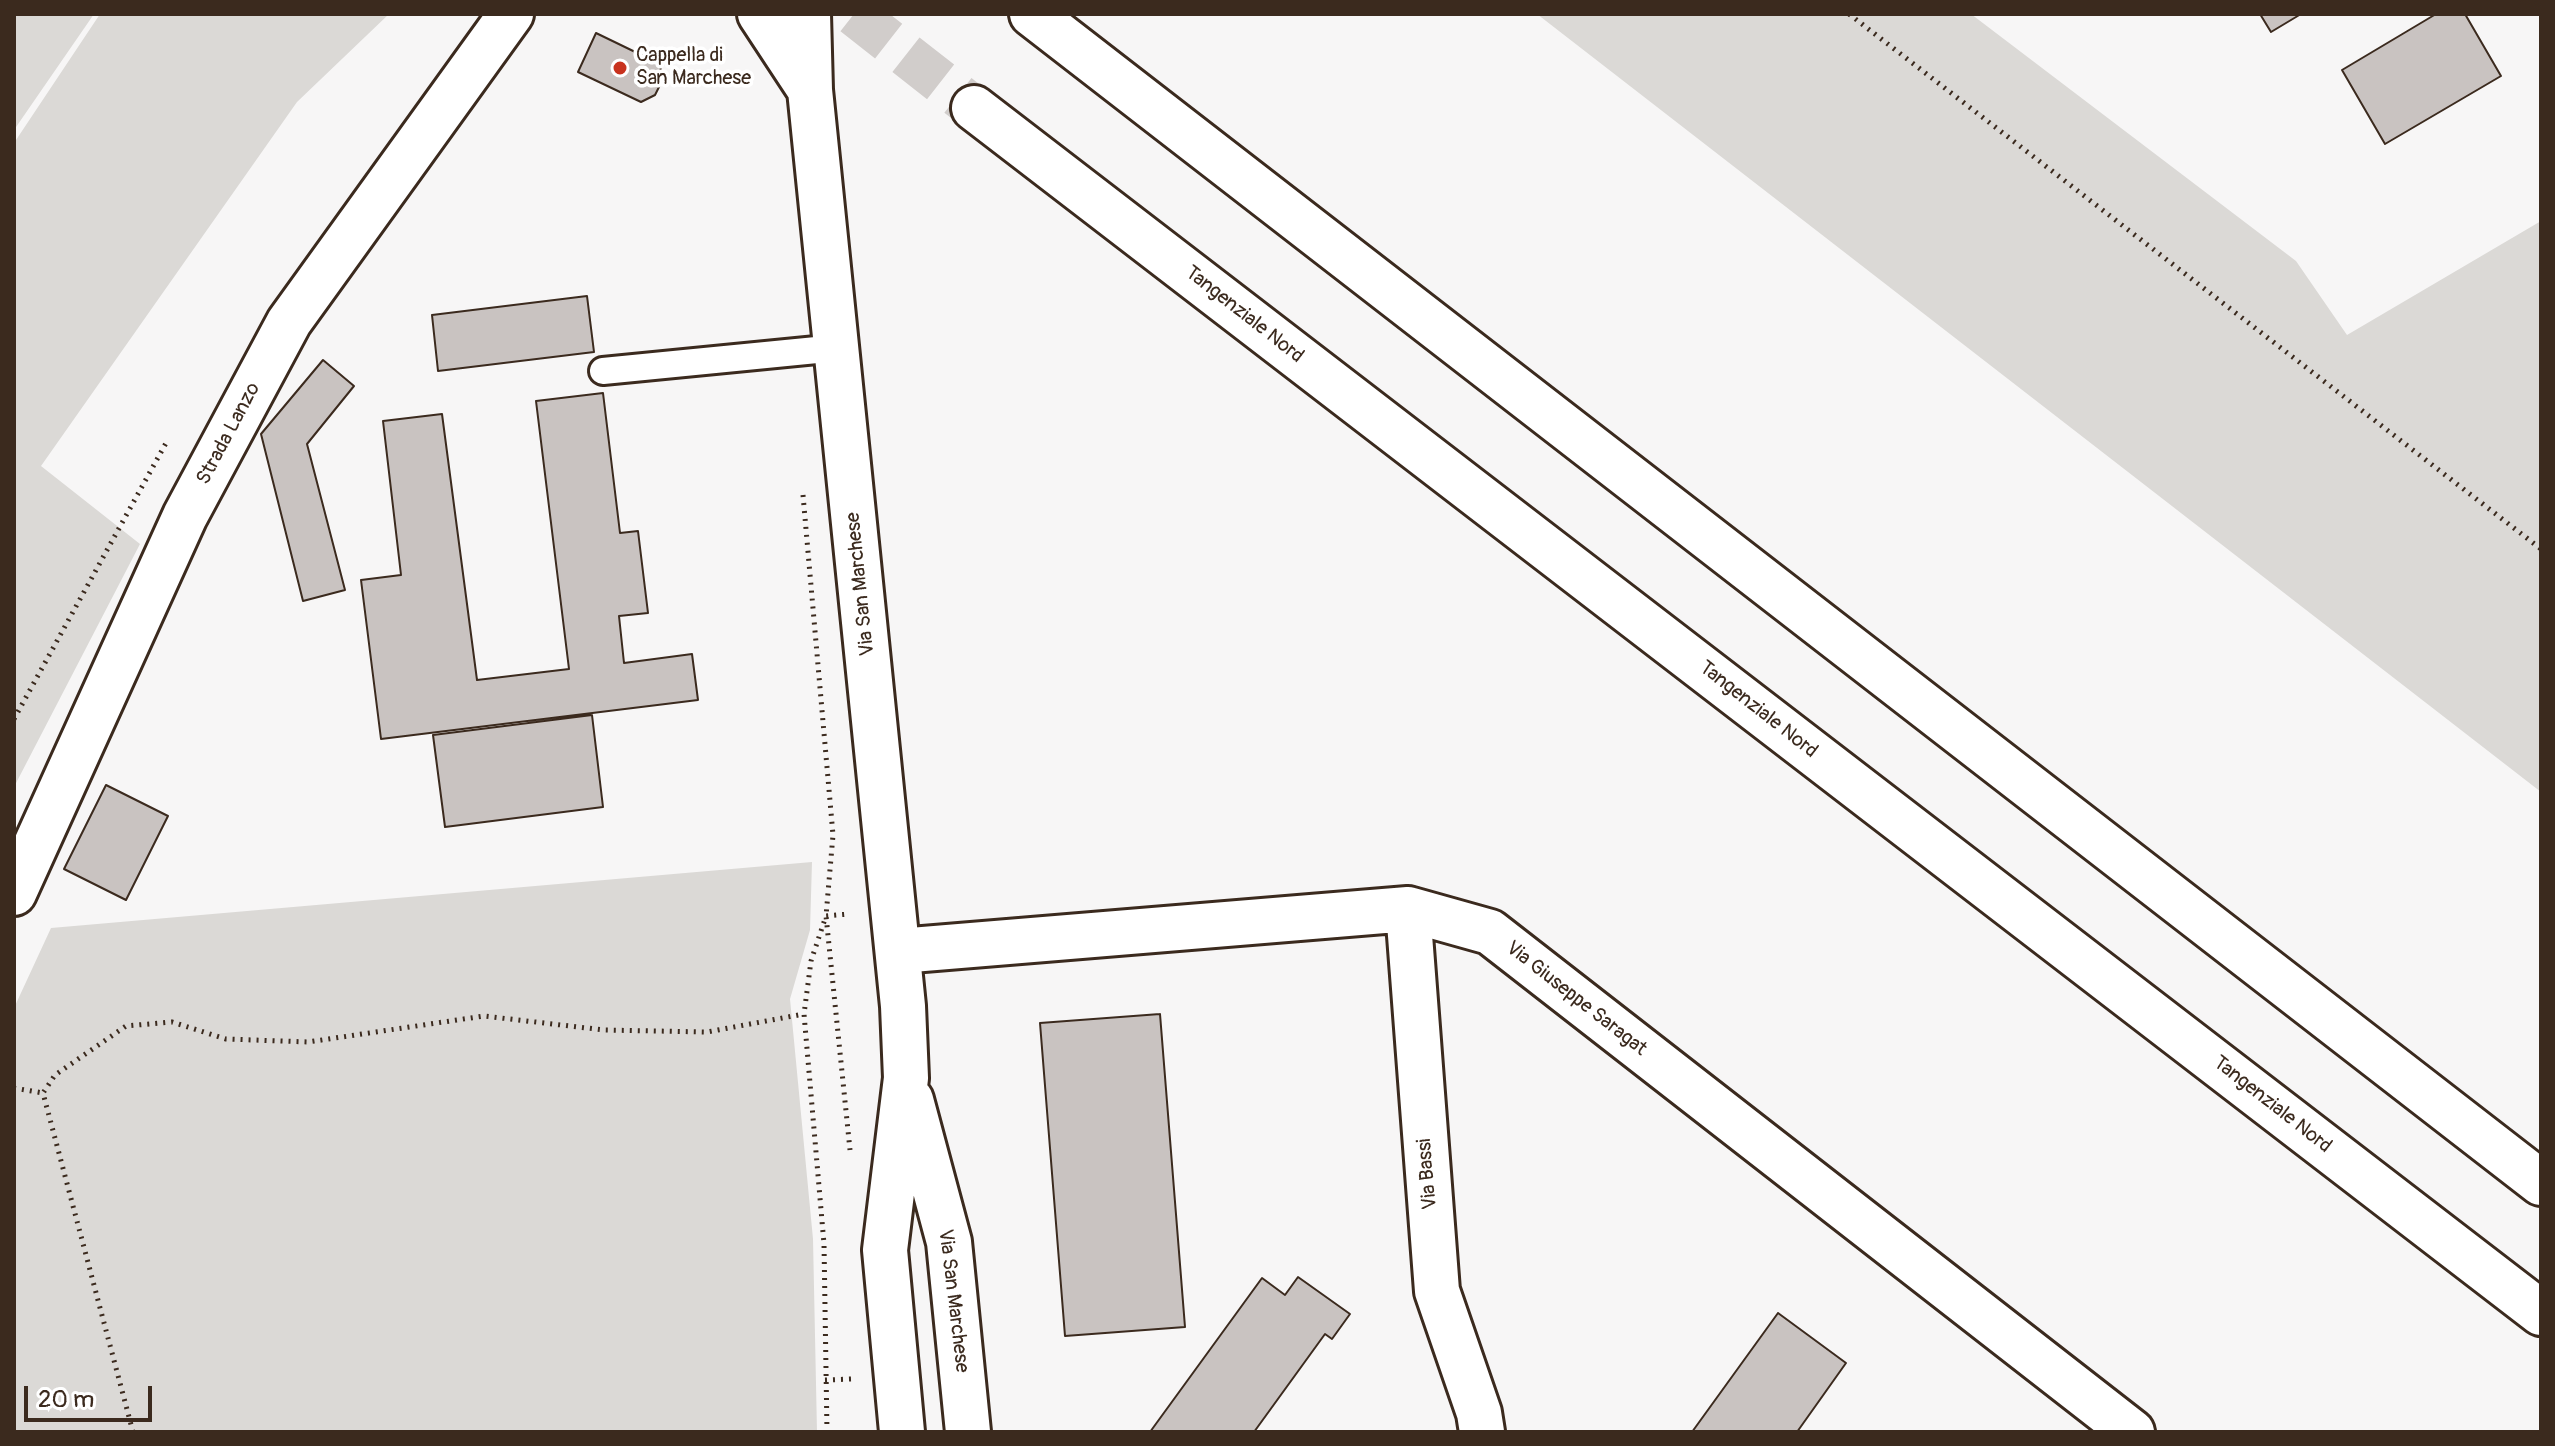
<!DOCTYPE html>
<style>
body{margin:0}
#map{position:relative;width:2555px;height:1446px;overflow:hidden;background:#f7f6f6;font-family:Pangolin,sans-serif}
canvas{display:block}
.frame{position:absolute;inset:0;border:16px solid #3b2a1e;pointer-events:none}
.scale{position:absolute;left:24px;top:1386px;width:128px;height:36px;box-sizing:border-box;border:4px solid #3b2a1e;border-top:0;padding-left:10px;font-size:24px;line-height:28px;white-space:nowrap;color:#3b2a1e;-webkit-text-stroke:6px #fff;paint-order:stroke}
</style>
<div id="map">
<canvas width="2555" height="1446"></canvas>
<div class="frame"></div>
<div class="scale">20 m</div>
</div>
<script>
const ctx = document.querySelector('canvas').getContext('2d');
ctx.lineJoin = 'round';
function fill(path, color) {
  ctx.fillStyle = color;
  ctx.fill(path, 'evenodd');
}
function shape(rows) {
  const path = new Path2D();
  for (const r of rows) {
    path.moveTo(r[0], r[1]);
    for (let i = 2; i < r.length; i += 2) path.lineTo(r[i], r[i + 1]);
  }
  return path;
}
function stroke(path, color, width, dash) {
  ctx.strokeStyle = color;
  ctx.lineWidth = width;
  ctx.lineCap = dash ? 'butt' : 'round';
  ctx.setLineDash(dash || []);
  ctx.stroke(path);
}
function drawText(font, color, halo, rows, align = 'center') {
  ctx.font = font + ' Pangolin,sans-serif';
  ctx.lineWidth = 7;
  ctx.setLineDash([]);
  ctx.textBaseline = 'middle';
  ctx.strokeStyle = halo;
  ctx.fillStyle = color;
  for (const [text, x, y, turn = 0] of rows) {
    ctx.save();
    ctx.translate(x, y);
    ctx.rotate((+turn || 0) * Math.PI / 180);
    ctx.textAlign = isNaN(turn) ? turn : align;
    if (halo) ctx.strokeText(text, 0, 0);
    ctx.fillText(text, 0, 0);
    ctx.restore();
  }
}
const green = shape([
 [14,14,94,14,14,130],
 [100,14,389,14,297,102,41,466,140,544,14,787,14,143],
 [1537,14,1971,14,2296,261,2347,335,2541,221,2541,792],
 [812,862,810,930,790,999,813,1239,817,1432,14,1432,14,1008,51,928]
]);
const building = shape([
 [2260,14,2301,14,2271,32,2260,14],
 [2436,14,2465,14,2501,76,2385,144,2342,70,2436,14],
 [596,33,660,64,662,81,655,95,641,102,578,72,596,33],
 [587,296,594,352,438,371,432,315,587,296],
 [323,360,354,386,307,444,345,590,303,601,261,434,323,360],
 [603,393,620,533,638,531,648,613,619,616,624,663,692,654,698,700,381,739,361,580,401,575,383,421,442,414,477,680,569,669,536,401,603,393],
 [592,715,603,807,445,827,433,735,592,715],
 [106,785,168,816,126,900,64,869,106,785],
 [1160,1014,1185,1327,1065,1336,1040,1023,1160,1014],
 [1298,1277,1350,1314,1332,1339,1325,1334,1254,1432,1150,1432,1262,1278,1285,1295,1298,1277],
 [1778,1313,1846,1363,1797,1432,1692,1432,1778,1313]
]);
const highwayTunnel = shape([
 [854,14,974,108]
]);
const path = shape([
 [1849,14,2541,549],
 [803,495,833,835,826,916,850,1150],
 [14,719,166,443],
 [14,1088,43,1093],
 [825,1380,852,1379],
 [133,1432,43,1093,55,1075,126,1026,172,1022,226,1039,308,1042,484,1016,604,1030,707,1032,804,1014],
 [827,1432,824,1244,804,1014,811,961,826,916,849,914]
]);
const lane = shape([
 [603,371,837,348]
]);
const street = shape([
 [14,893,185,516,289,322,511,14],
 [1408,909,1437,1291,1479,1413,1482,1432],
 [899,951,1408,909,1490,932,2132,1432]
]);
const secondary = shape([
 [760,14,810,90],
 [808,14,810,90,903,1006,906,1078,885,1250,902,1432],
 [911,1100,949,1242,968,1432]
]);
const highway = shape([
 [1032,14,2541,1183],
 [974,108,2541,1313]
]);
const markers = [
 [620,68,8,"#c8321e"]
];
const poiNames = [
 ["Cappella di",636,56],
 ["San Marchese",636,79]
];
const streetNames = [
 ["Tangenziale Nord",1244,315,38],
 ["Strada Lanzo",229,434,-62],
 ["Via San Marchese",861,584,-96],
 ["Tangenziale Nord",1758,710,38],
 ["Via Giuseppe Saragat",1576,999,38],
 ["Tangenziale Nord",2272,1105,38],
 ["Via Bassi",1428,1174,-95],
 ["Via San Marchese",953,1301,83]
];
fill(green, '#dbd9d6');
fill(building, '#c9c3c1');
stroke(building, '#3b2a1e', 2);
stroke(highwayTunnel, '#d1cdcb', 44, [44, 22]);
stroke(lane, '#3b2a1e', 32);
stroke(street, '#3b2a1e', 50);
stroke(secondary, '#3b2a1e', 50);
stroke(highway, '#3b2a1e', 50);
stroke(path, '#3b2a1e', 5, [2, 6]);
stroke(lane, '#fff', 26);
stroke(street, '#fff', 44);
stroke(secondary, '#fff', 44);
stroke(highway, '#fff', 44);
for (const [x, y, r, color] of markers) {
  const dot = new Path2D();
  dot.arc(x, y, r, 0, 2 * Math.PI);
  ctx.fillStyle = color;
  ctx.fill(dot);
  stroke(dot, '#fff', 3);
}
drawText('20px', '#3b2a1e', '#fff', poiNames, 'left');
drawText('20px', '#3b2a1e', '#fff', streetNames);
</script>
